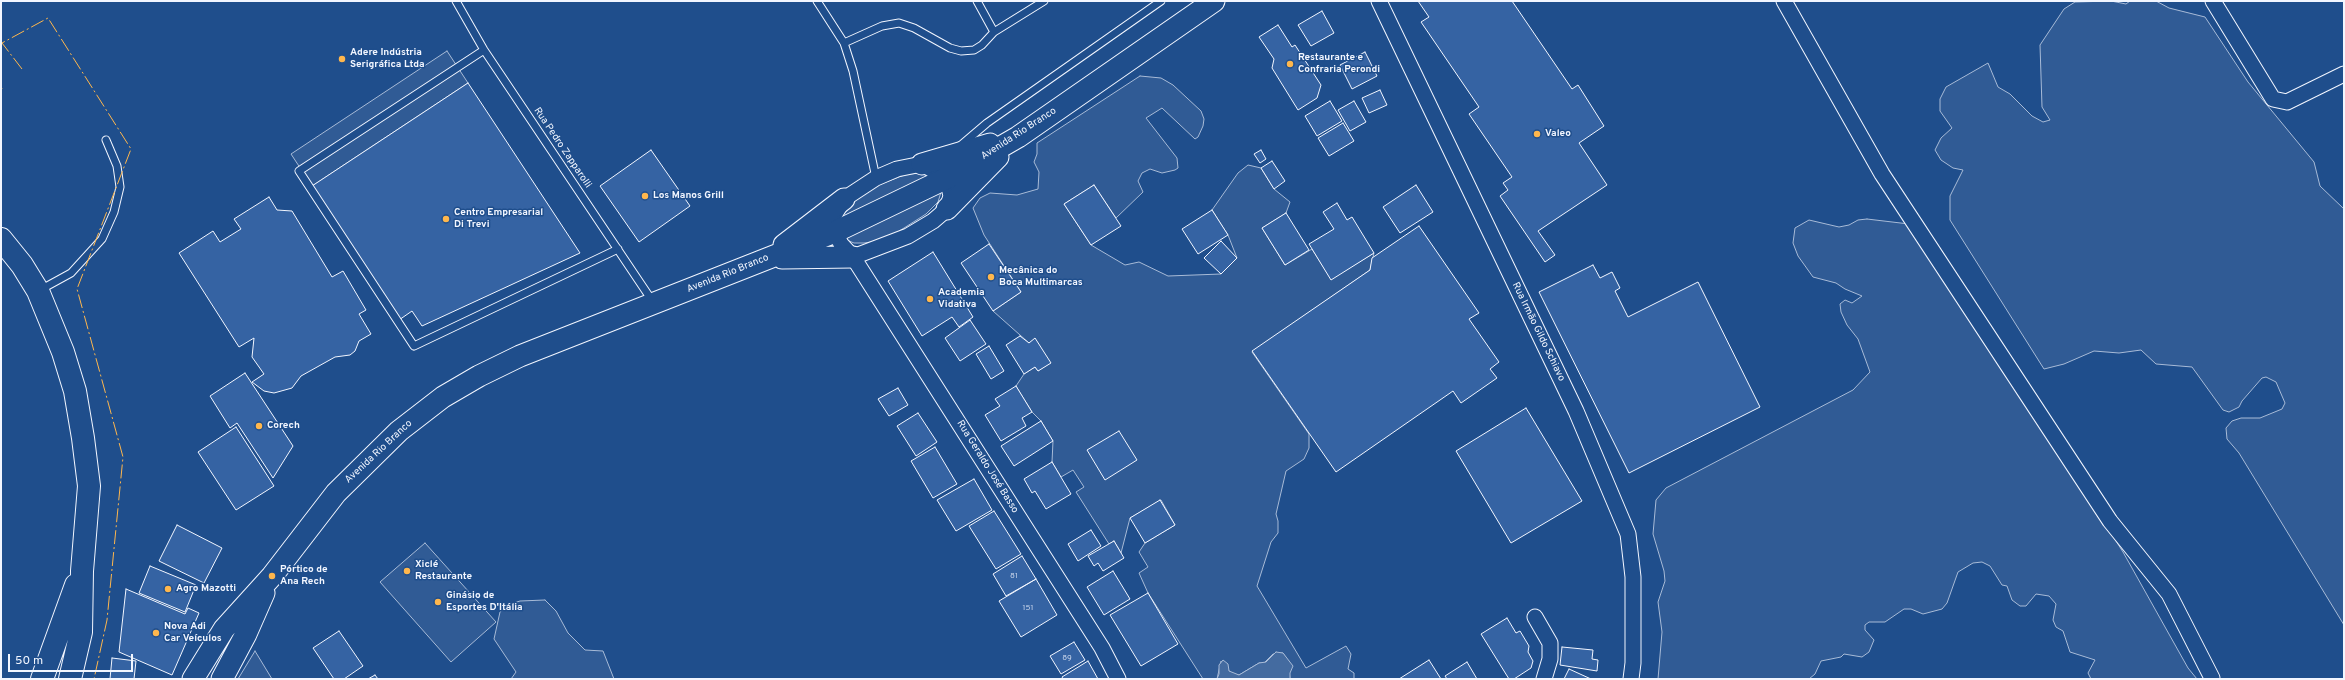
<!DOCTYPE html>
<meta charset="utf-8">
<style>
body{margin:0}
#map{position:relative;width:2345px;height:680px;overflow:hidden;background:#1f4e8c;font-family:Overpass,sans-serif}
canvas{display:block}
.frame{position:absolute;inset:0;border:2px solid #f2f6ff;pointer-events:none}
.scale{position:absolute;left:8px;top:654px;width:125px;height:18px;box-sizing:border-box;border:2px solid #f2f6ff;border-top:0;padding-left:5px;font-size:12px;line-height:14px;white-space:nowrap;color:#f2f6ff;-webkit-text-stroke:3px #1f4e8c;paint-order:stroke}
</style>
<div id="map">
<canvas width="2345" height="680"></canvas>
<div class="frame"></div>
<div class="scale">50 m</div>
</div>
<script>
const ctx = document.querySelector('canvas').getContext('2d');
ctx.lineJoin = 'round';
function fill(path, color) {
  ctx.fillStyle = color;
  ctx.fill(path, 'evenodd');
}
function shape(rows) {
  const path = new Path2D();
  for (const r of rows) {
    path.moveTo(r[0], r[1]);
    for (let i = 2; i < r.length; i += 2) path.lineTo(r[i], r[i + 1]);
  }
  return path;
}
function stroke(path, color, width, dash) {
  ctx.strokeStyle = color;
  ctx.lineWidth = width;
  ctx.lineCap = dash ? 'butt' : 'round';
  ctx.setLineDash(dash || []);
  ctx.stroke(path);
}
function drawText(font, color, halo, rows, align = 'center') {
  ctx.font = font + ' Overpass,sans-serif';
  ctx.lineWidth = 3;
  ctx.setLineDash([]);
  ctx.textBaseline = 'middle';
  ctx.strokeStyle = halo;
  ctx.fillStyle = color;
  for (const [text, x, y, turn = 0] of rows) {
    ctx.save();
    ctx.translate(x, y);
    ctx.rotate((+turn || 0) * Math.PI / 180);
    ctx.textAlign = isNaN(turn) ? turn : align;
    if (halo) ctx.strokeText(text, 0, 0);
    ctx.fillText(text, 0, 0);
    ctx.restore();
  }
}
const built = shape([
 [2111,1,2126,4,2130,1,2156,1,2169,8,2205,17,2248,82,2314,162,2320,186,2344,209,2344,625,2239,453,2227,439,2226,428,2232,421,2241,418,2260,418,2282,409,2285,403,2276,382,2266,377,2262,378,2242,401,2239,407,2229,412,2223,410,2192,367,2156,364,2141,350,2119,353,2094,351,2064,364,2044,369,1950,220,1950,196,1963,170,1953,168,1941,160,1935,150,1941,138,1952,128,1940,111,1940,99,1946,87,1988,63,1998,87,2010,94,2032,116,2043,122,2050,120,2042,107,2040,45,2064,9,2075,2,2111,1],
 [447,51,468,83,312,186,291,154,447,51],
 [1140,76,1161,78,1173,85,1201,111,1204,119,1203,126,1198,137,1195,139,1162,108,1146,118,1177,158,1178,168,1175,170,1162,173,1150,169,1142,173,1138,181,1143,192,1116,218,1094,185,1064,204,1091,245,1125,265,1139,262,1168,276,1221,274,1237,258,1228,235,1212,210,1238,173,1248,165,1261,168,1274,189,1290,202,1286,213,1262,228,1285,265,1312,249,1331,279,1374,253,1370,270,1252,352,1309,434,1309,448,1304,459,1286,471,1276,514,1278,521,1278,533,1271,542,1257,586,1306,668,1346,646,1351,654,1348,669,1354,673,1354,679,1290,679,1288,661,1283,653,1273,654,1264,663,1259,663,1239,675,1235,675,1229,671,1221,661,1217,679,1203,679,1148,593,1139,573,1148,567,1139,552,1145,543,1175,525,1161,500,1130,518,1121,553,1114,541,1109,544,1076,492,1084,487,1073,470,1061,477,1052,462,1053,441,1041,421,1032,412,1016,386,1024,374,1035,367,1038,371,1050,363,1035,339,1029,343,993,311,1021,292,984,235,973,208,980,198,990,193,1017,195,1038,189,1039,172,1034,162,1037,154,1037,143,1140,76],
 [923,173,937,175,837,222,853,201,878,185,907,174,923,173],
 [942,189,938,202,926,214,893,235,878,241,864,243,854,243,842,238,942,189],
 [1867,219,1909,224,1925,243,2123,552,2188,668,2197,679,2091,679,2088,673,2095,660,2070,652,2063,631,2056,627,2053,620,2056,604,2049,596,2036,594,2026,606,2020,606,2012,600,2007,586,2002,585,1990,566,1982,562,1973,563,1958,572,1947,603,1942,609,1923,614,1911,609,1904,609,1885,622,1869,622,1865,625,1865,630,1874,640,1869,652,1862,657,1844,654,1841,657,1821,661,1815,674,1809,679,1658,679,1662,632,1658,602,1665,581,1664,571,1653,534,1656,500,1666,488,1853,390,1870,372,1858,339,1847,325,1841,312,1840,304,1845,300,1852,303,1862,296,1845,289,1836,283,1813,277,1798,256,1793,243,1795,228,1809,220,1839,227,1849,225,1858,220,1867,219],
 [425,543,496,622,451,662,380,582,425,543],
 [545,600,556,611,568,633,585,650,603,651,614,679,511,679,516,672,494,639,500,612,508,605,520,601,545,600],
 [255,651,272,679,238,679,255,651]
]);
const water = shape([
 [1276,652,1283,653,1293,666,1290,673,1290,679,1217,679,1219,674,1219,665,1223,660,1228,664,1229,671,1239,675,1259,663,1266,662,1276,652]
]);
const building = shape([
 [1418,1,1512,1,1572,89,1578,85,1604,126,1579,143,1607,185,1538,231,1555,255,1545,262,1500,196,1508,190,1503,183,1512,177,1469,114,1479,107,1421,22,1429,17,1418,1],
 [1322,11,1334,33,1311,46,1298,25,1322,11],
 [1278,25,1292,47,1295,45,1321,85,1317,98,1298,110,1272,68,1274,59,1259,37,1278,25],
 [1365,52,1377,76,1352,89,1340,65,1365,52],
 [468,83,580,253,422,326,412,311,399,320,312,186,468,83],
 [1380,90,1387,105,1369,113,1362,98,1380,90],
 [1330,101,1342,121,1317,136,1305,116,1330,101],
 [1354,101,1366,122,1350,131,1338,110,1354,101],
 [1343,123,1354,141,1329,156,1318,138,1343,123],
 [651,150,690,206,639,242,600,186,651,150],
 [1261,150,1266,159,1260,163,1254,154,1261,150],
 [1272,161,1285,181,1274,189,1261,168,1272,161],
 [1094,185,1121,226,1091,245,1064,204,1094,185],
 [1416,185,1433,212,1400,233,1383,207,1416,185],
 [269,197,277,210,292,211,332,277,343,271,366,310,359,314,371,334,359,341,355,351,350,355,335,357,301,376,292,388,274,393,264,391,252,382,264,374,252,357,254,338,239,347,179,253,213,231,220,242,241,229,234,219,269,197],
 [1337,203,1347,220,1352,217,1374,253,1331,280,1309,244,1334,229,1323,212,1337,203],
 [1212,210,1228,235,1198,254,1182,229,1212,210],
 [1286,213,1309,250,1285,265,1262,228,1286,213],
 [1419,226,1479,313,1469,319,1499,362,1490,369,1497,378,1461,403,1453,391,1336,472,1252,351,1370,270,1372,258,1419,226],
 [1221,241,1237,258,1221,274,1204,258,1221,241],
 [989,244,1021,292,993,311,961,263,989,244],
 [933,252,973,317,959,327,952,317,922,336,888,281,933,252],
 [1593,265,1600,278,1612,272,1620,288,1615,291,1628,317,1698,282,1760,407,1629,473,1539,292,1593,265],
 [970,320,986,344,960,361,945,338,970,320],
 [1020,336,1029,343,1035,338,1051,363,1038,371,1035,367,1024,374,1006,345,1020,336],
 [989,346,1004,371,991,379,976,354,989,346],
 [245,373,293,446,273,478,237,423,230,428,210,396,245,373],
 [1016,386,1032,412,1022,418,1026,426,1001,441,985,415,1000,406,995,399,1016,386],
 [898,388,908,405,889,416,878,399,898,388],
 [1526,408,1582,501,1511,543,1456,451,1526,408],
 [918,413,937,442,916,456,897,426,918,413],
 [1041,421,1053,441,1014,466,1001,446,1041,421],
 [236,427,274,486,236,510,198,452,236,427],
 [1119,431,1137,460,1105,480,1087,450,1119,431],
 [935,447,957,484,933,498,911,461,935,447],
 [1052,462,1071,494,1046,509,1035,491,1032,493,1024,479,1052,462],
 [974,479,992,510,956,531,937,500,974,479],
 [1160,500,1175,525,1145,543,1130,518,1160,500],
 [994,511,1021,554,996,569,969,526,994,511],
 [177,525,222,548,204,583,159,561,177,525],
 [1091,530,1101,546,1078,561,1068,544,1091,530],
 [1114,541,1124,558,1103,571,1098,563,1094,566,1088,556,1114,541],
 [1022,556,1036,579,1006,596,993,574,1022,556],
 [150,566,196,585,185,612,139,593,150,566],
 [1113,571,1130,599,1104,615,1087,587,1113,571],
 [1036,579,1057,615,1021,637,999,601,1036,579],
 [126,589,185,614,188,608,199,613,172,675,119,652,126,589],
 [1148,593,1178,644,1141,666,1110,615,1148,593],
 [1507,618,1516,633,1520,631,1529,646,1528,652,1533,661,1531,668,1514,679,1509,679,1481,634,1507,618],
 [339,631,363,666,344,679,334,679,313,648,339,631],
 [1074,642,1085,660,1061,674,1050,656,1074,642],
 [1562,647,1593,650,1592,659,1598,660,1597,671,1560,665,1562,647],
 [112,658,136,661,134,679,110,679,112,658],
 [1429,660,1441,679,1399,679,1429,660],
 [1088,661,1098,679,1063,679,1062,677,1088,661],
 [1467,662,1477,679,1447,679,1445,676,1467,662],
 [1569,669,1591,679,1564,679,1569,669],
 [375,675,378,679,368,679,375,675]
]);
const lane = shape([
 [456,1,484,50,653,302],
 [817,1,844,43,853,71,876,178],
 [977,1,994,32],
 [844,43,882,26,899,23,914,28,950,48,961,51,974,50,982,45,994,32,1044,1],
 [484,50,299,171,414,346,618,249],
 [960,146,987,123,1161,1],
 [40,290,71,273,102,239,114,212,120,187,117,166,106,140]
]);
const street = shape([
 [1379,1,1576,411,1628,534,1633,577,1633,663,1631,679],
 [1784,1,1882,174,2110,521,2169,594,2212,678],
 [2213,1,2273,99,2287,102,2344,74],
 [853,257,908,236,933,221,947,209,951,196,947,178,922,164,897,169,876,178,844,199,833,217,835,232,841,244,853,257,1102,648,1118,679],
 [1535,617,1550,643,1550,659,1544,679]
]);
const secondary = shape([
 [922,164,990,144],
 [947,209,998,157],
 [784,245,844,199],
 [782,258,853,257],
 [193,679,224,629,272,576,336,493,399,431,443,397,479,376,520,356,835,232,947,178,1018,137,1214,1],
 [222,679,246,634,264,593]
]);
const primary = shape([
 [1,239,22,265,38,291,63,352,75,391,83,438,89,486,82,571,81,632,70,679],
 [42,679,76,585]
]);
const power = shape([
 [22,69,2,43,48,18,131,149,77,289,123,457,107,620,94,679],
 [1,86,2,89]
]);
const markers = [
 [342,59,4,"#ffb74d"],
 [1290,64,4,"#ffb74d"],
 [1537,134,4,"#ffb74d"],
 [645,196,4,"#ffb74d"],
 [446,219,4,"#ffb74d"],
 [991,277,4,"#ffb74d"],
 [930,299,4,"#ffb74d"],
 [259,426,4,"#ffb74d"],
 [407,571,4,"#ffb74d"],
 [272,576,4,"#ffb74d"],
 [168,589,4,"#ffb74d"],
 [438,602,4,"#ffb74d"],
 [156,633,4,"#ffb74d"]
];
const numberNames = [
 ["81",1014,576],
 ["151",1028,608],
 ["89",1067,658]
];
const poiNames = [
 ["Adere Indústria",350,53],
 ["Serigráfica Ltda",350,65],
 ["Restaurante e",1298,58],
 ["Confraria Perondi",1298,70],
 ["Valeo",1545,134],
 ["Los Manos Grill",653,196],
 ["Centro Empresarial",454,213],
 ["Di Trevi",454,225],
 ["Mecânica do",999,271],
 ["Boca Multimarcas",999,283],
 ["Academia",938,293],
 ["Vidativa",938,305],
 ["Corech",267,426],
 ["Xiclé",415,565],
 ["Restaurante",415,577],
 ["Pórtico de",280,570],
 ["Ana Rech",280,582],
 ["Agro Mazotti",176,589],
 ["Ginásio de",446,596],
 ["Esportes D'Itália",446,608],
 ["Nova Adi",164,627],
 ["Car Veículos",164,639]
];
const streetNames = [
 ["Avenida Rio Branco",1019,134,-33],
 ["Rua Pedro Zapparolli",562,148,56],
 ["Avenida Rio Branco",728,274,-22],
 ["Rua Irmão Gildo Schiavo",1538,332,64],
 ["Avenida Rio Branco",379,452,-43],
 ["Rua Geraldo José Basso",987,467,58]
];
fill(built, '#305b95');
stroke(built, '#a8bbd7', 1);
fill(water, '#446ba0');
stroke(water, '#a8bbd7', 1);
fill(building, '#3563a3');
stroke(building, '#f2f6ff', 1);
stroke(lane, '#f2f6ff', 9);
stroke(street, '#f2f6ff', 17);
stroke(secondary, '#f2f6ff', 23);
stroke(primary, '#f2f6ff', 24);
stroke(lane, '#1f4e8c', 7);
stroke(street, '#1f4e8c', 15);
stroke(secondary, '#1f4e8c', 21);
stroke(primary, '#1f4e8c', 22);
stroke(power, '#ffb74d', 1, [14, 3, 2, 3]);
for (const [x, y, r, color] of markers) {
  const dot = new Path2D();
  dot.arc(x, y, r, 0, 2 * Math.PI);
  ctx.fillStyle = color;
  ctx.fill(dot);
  stroke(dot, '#1f4e8c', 1.5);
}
drawText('8px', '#c3d1e8', null, numberNames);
drawText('bold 10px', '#f2f6ff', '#1f4e8c', poiNames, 'left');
drawText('10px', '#f2f6ff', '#1f4e8c', streetNames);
</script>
